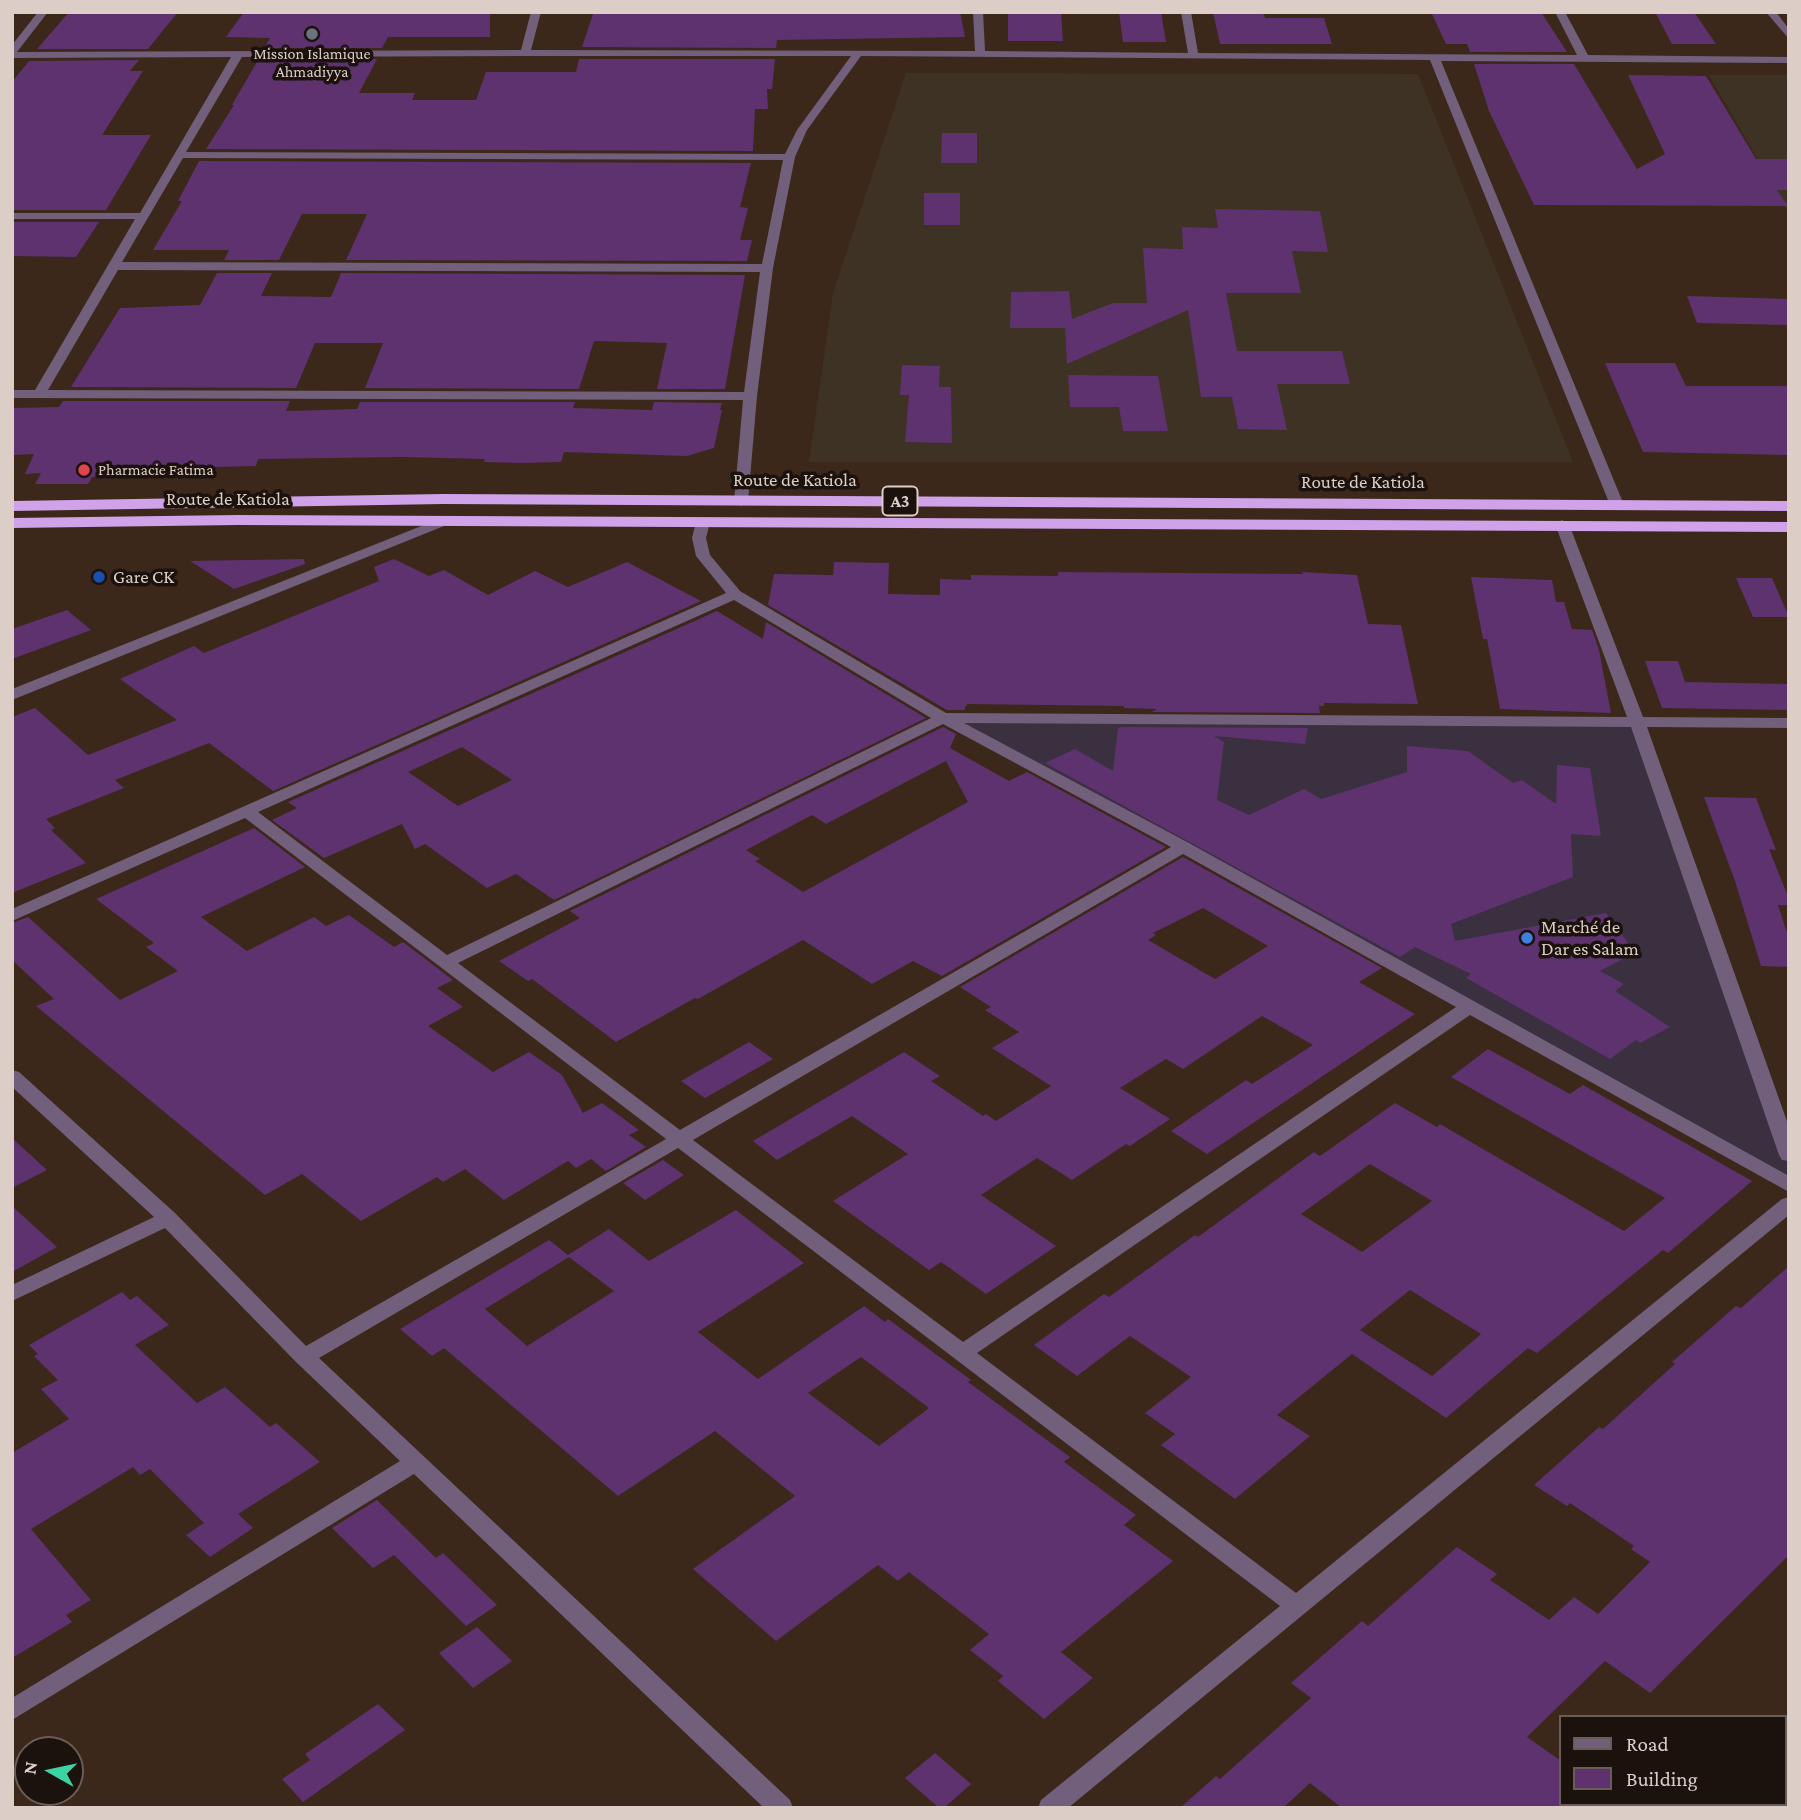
<!DOCTYPE html>
<meta charset="utf-8">
<style>
body{margin:0}
#map{position:relative;width:1801px;height:1820px;overflow:hidden;background:#3c271b;font-family:"Crimson Pro",serif}
canvas{display:block}
.frame{position:absolute;inset:0;border:14px solid #dccec6;pointer-events:none}
.legend{position:absolute;left:1559px;top:1715px;width:228px;height:91px;box-sizing:border-box;background:#1c120d;border:2px solid #695d57;margin:0;padding:9px 12px;list-style:none;font-size:21px;color:#dccec6}
.legend li{display:flex;align-items:center;gap:14px;height:35px}
.legend b{width:35px;border:2px solid #695d57}
.north{position:absolute;left:14px;top:1736px;width:70px;height:70px;box-sizing:border-box;background:#1c120d;border:2px solid #695d57;border-radius:50%;rotate:279deg;font-size:19px;font-weight:700;line-height:28px;text-align:center;color:#dccec6}
.north::after{content:'';display:block;margin:auto;width:24px;height:32px;background:#3cd4a3;clip-path:polygon(50% 0,100% 100%,50% 72%,0 100%)}
</style>
<div id="map">
<canvas width="1801" height="1820"></canvas>
<div class="frame"></div>
<ul class="legend">
<li><b style="height:9px;background:#715f7b"></b>Road</li>
<li><b style="height:19px;background:#5d326f"></b>Building</li>
</ul>
<div class="north">N</div>
</div>
<script>
const ctx = document.querySelector('canvas').getContext('2d');
ctx.lineJoin = 'round';
function fill(path, color) {
  ctx.fillStyle = color;
  ctx.fill(path, 'evenodd');
}
function shape(rows) {
  const path = new Path2D();
  for (const r of rows) {
    path.moveTo(r[0], r[1]);
    for (let i = 2; i < r.length; i += 2) path.lineTo(r[i], r[i + 1]);
  }
  return path;
}
function stroke(path, color, width, dash) {
  ctx.strokeStyle = color;
  ctx.lineWidth = width;
  ctx.lineCap = dash ? 'butt' : 'round';
  ctx.setLineDash(dash || []);
  ctx.stroke(path);
}
function drawText(font, color, halo, rows, align = 'center') {
  ctx.font = font + ' "Crimson Pro",serif';
  ctx.lineWidth = 7;
  ctx.setLineDash([]);
  ctx.textBaseline = 'middle';
  ctx.strokeStyle = halo;
  ctx.fillStyle = color;
  for (const [text, x, y, turn = 0] of rows) {
    ctx.save();
    ctx.translate(x, y);
    ctx.rotate((+turn || 0) * Math.PI / 180);
    ctx.textAlign = isNaN(turn) ? turn : align;
    if (halo) ctx.strokeText(text, 0, 0);
    ctx.fillText(text, 0, 0);
    ctx.restore();
  }
}
const commercial = shape([
 [943,718,1637,722,1789,1155,1789,1185]
]);
const education = shape([
 [906,73,1418,74,1573,462,809,462,833,293],
 [1709,75,1789,75,1789,214]
]);
const building = shape([
 [69,12,178,12,148,49,37,49],
 [244,12,490,12,490,37,388,37,382,48,264,48,270,38,226,37],
 [605,12,960,12,965,37,777,40,776,48,582,47,593,14],
 [1008,12,1061,12,1063,41,1008,41],
 [1119,12,1161,12,1166,42,1123,42],
 [1213,12,1263,12,1265,18,1324,18,1332,44,1220,44],
 [1431,12,1541,12,1567,52,1470,52,1467,44,1446,44],
 [1655,12,1694,12,1716,44,1672,44],
 [377,59,359,93,415,93,412,100,476,100,486,72,576,72,579,59,775,59,772,89,767,89,768,109,755,109,753,151,206,149,234,105,232,105,258,60],
 [139,60,130,71,143,71,102,135,151,135,106,210,12,210,12,82,29,61],
 [1474,64,1574,64,1637,169,1665,154,1628,75,1706,76,1756,159,1789,159,1789,190,1777,190,1788,206,1534,205,1489,111],
 [942,133,977,133,977,163,941,163],
 [199,161,751,163,740,207,748,208,740,240,752,240,747,261,346,260,367,214,302,214,279,260,224,260,229,250,153,250,182,201,178,201],
 [924,193,960,193,960,225,924,225],
 [1215,209,1320,211,1328,252,1292,251,1301,293,1226,293,1237,351,1342,351,1350,384,1277,384,1287,430,1238,429,1232,397,1201,397,1188,310,1067,364,1065,328,1010,328,1011,292,1069,291,1072,319,1113,303,1147,303,1143,248,1183,249,1182,227,1218,228],
 [12,222,99,222,76,257,12,256],
 [217,273,272,273,261,296,331,297,341,273,745,275,725,389,657,389,667,343,594,341,579,389,365,388,383,343,315,343,296,388,71,387,120,308,200,305],
 [1687,296,1789,299,1789,325,1697,323],
 [1605,363,1675,363,1686,386,1789,386,1789,455,1643,452],
 [902,365,940,366,939,387,951,387,952,443,905,442,909,395,900,395],
 [1068,375,1158,376,1168,431,1123,431,1119,407,1070,407],
 [63,401,290,401,286,411,357,409,360,402,575,402,573,408,652,410,654,402,722,403,720,410,722,410,714,448,687,456,564,452,561,462,522,463,484,462,485,459,402,457,258,459,256,466,168,468,166,475,92,477,88,484,35,484,41,473,25,474,34,454,12,455,12,408,59,407],
 [304,559,305,564,234,589,190,561],
 [394,559,429,576,444,570,488,595,535,571,568,587,627,562,701,601,273,791,209,743,115,780,124,788,46,819,55,828,51,830,86,863,12,893,12,717,35,708,88,755,177,720,120,679,194,646,204,653,379,581,374,567],
 [834,562,889,563,888,594,940,595,940,579,971,580,971,575,1058,576,1058,572,1303,574,1302,572,1357,575,1368,624,1401,625,1418,704,1324,703,1324,706,1319,706,1320,713,1152,712,1157,709,1124,708,1124,706,967,704,964,710,947,710,768,605,774,574,833,575],
 [1471,577,1552,580,1556,602,1564,602,1572,629,1592,630,1599,650,1611,713,1500,709,1487,639,1483,639],
 [1736,578,1772,578,1789,617,1753,617],
 [67,610,91,630,12,659,12,629],
 [717,611,763,639,766,622,926,718,554,900,516,874,487,888,425,844,415,849,402,824,324,858,272,820,297,808,288,802],
 [462,747,512,780,458,806,408,772],
 [1645,661,1678,661,1685,682,1789,684,1789,710,1662,708],
 [943,727,956,734,950,748,1009,781,1027,772,1166,847,942,976,913,961,872,984,803,940,698,999,695,998,616,1042,532,979,528,981,499,961,580,918,570,911],
 [946,761,968,802,803,892,755,861,760,859,746,850,812,815,826,824],
 [1121,727,1308,728,1305,744,1214,736,1224,742,1217,800,1249,815,1304,789,1321,799,1407,772,1407,746,1468,751,1513,783,1522,780,1556,804,1557,765,1590,768,1601,836,1571,834,1573,877,1451,924,1455,941,1606,913,1629,944,1613,947,1623,959,1600,971,1624,984,1615,991,1670,1027,1640,1043,1636,1040,1610,1059,1466,978,1471,974,1415,947,1400,957,1045,763,1075,749,1113,771,1118,728],
 [1704,797,1756,798,1776,850,1769,849,1789,899,1789,905,1778,905,1789,939,1789,967,1761,966,1735,881],
 [254,828,305,867,201,917,247,951,314,917,326,926,349,915,394,947,403,942,453,980,437,988,463,1007,428,1026,493,1072,529,1052,562,1075,583,1113,602,1103,639,1130,629,1135,646,1147,606,1171,591,1159,576,1168,568,1161,504,1200,465,1169,443,1182,437,1177,361,1221,302,1174,265,1195,36,1006,54,999,12,960,12,923,28,917,120,1000,178,971,146,947,154,943,96,899],
 [1183,857,1382,968,1359,982,1415,1014,1207,1154,1171,1131,1246,1080,1252,1084,1313,1045,1262,1016,1183,1069,1166,1059,1120,1088,1170,1119,1130,1146,1126,1144,1072,1180,1037,1158,981,1195,1056,1246,986,1294,941,1262,929,1270,833,1201,908,1154,852,1116,777,1160,753,1141,904,1052,940,1076,931,1081,983,1116,986,1114,996,1121,1051,1086,992,1048,1019,1032,985,1010,991,1007,960,987],
 [1203,908,1268,946,1215,979,1148,940,1156,935,1153,933],
 [749,1042,773,1059,705,1098,681,1081],
 [1488,1049,1570,1094,1583,1085,1752,1181,1668,1253,1663,1250,1537,1353,1528,1348,1446,1418,1352,1354,1277,1415,1310,1436,1235,1499,1161,1445,1175,1434,1145,1413,1191,1377,1130,1336,1077,1376,1034,1345,1104,1294,1109,1297,1195,1235,1198,1237,1314,1152,1320,1156,1395,1103,1437,1127,1440,1124,1624,1231,1665,1198,1451,1077],
 [1370,1164,1432,1201,1362,1252,1301,1214],
 [1410,1290,1481,1334,1432,1376,1360,1330],
 [12,1138,47,1170,12,1188],
 [663,1160,684,1175,645,1200,623,1183],
 [12,1206,57,1247,12,1272],
 [736,1210,804,1263,698,1332,758,1379,864,1306,885,1322,888,1319,971,1380,968,1382,1070,1457,1064,1462,1136,1515,1124,1525,1173,1561,1061,1652,1093,1678,1044,1719,998,1681,1003,1676,970,1650,989,1634,909,1572,898,1581,878,1565,776,1641,693,1569,795,1496,715,1431,618,1496,444,1348,432,1356,400,1329,549,1240,568,1255,609,1229,649,1261],
 [569,1257,614,1291,527,1346,485,1309],
 [861,1357,929,1408,879,1446,808,1393],
 [1789,1266,1789,1555,1650,1693,1605,1661,1527,1737,1561,1761,1561,1808,1342,1808,1310,1783,1283,1808,1180,1808,1216,1776,1220,1779,1311,1698,1291,1683,1362,1621,1368,1626,1457,1547,1497,1574,1490,1580,1549,1620,1574,1597,1598,1614,1650,1562,1631,1549,1634,1546,1570,1503,1567,1506,1534,1485,1599,1427,1603,1429,1675,1364,1672,1362,1736,1306,1741,1308],
 [122,1292,130,1300,137,1296,169,1325,135,1345,197,1403,225,1387,270,1427,276,1423,320,1462,238,1514,253,1528,210,1557,186,1535,204,1523,150,1469,140,1475,133,1467,31,1529,91,1600,66,1615,72,1622,12,1658,12,1453,69,1419,41,1389,58,1380,34,1356,38,1354,29,1345],
 [377,1500,436,1558,443,1553,497,1605,466,1626,394,1555,373,1568,332,1528],
 [477,1627,512,1661,473,1688,439,1653],
 [378,1704,405,1730,303,1802,282,1779,310,1760,305,1754],
 [935,1753,971,1784,944,1808,939,1808,905,1778]
]);
const minor = shape([
 [38,12,48,12,17,52,521,50,531,12,541,12,531,50,975,51,973,12,983,12,985,51,1188,53,1181,12,1191,12,1198,53,1577,55,1555,12,1565,12,1588,55,1789,57,1789,63,1441,61,1624,505,1617,509,1610,505,1430,60,861,56,807,130,795,157,773,268,757,396,748,502,741,506,734,502,743,400,12,398,12,390,35,390,135,219,12,219,12,213,140,213,231,57,12,58,12,45,38,12],
 [526,56,851,56,797,130,785,154,186,152,242,57,526,56],
 [183,158,783,160,762,264,122,262,183,158],
 [118,270,760,272,744,392,48,390,118,270],
 [1766,12,1776,12,1789,29,1789,39,1766,12],
 [444,517,449,518,449,524,12,700,12,689,444,517],
 [703,518,710,522,706,538,710,555,740,591,946,713,1627,717,1555,524,1562,520,1569,524,1643,717,1789,718,1789,728,1647,727,1789,1127,1789,1161,1782,1160,1779,1155,1631,727,964,723,1189,843,1789,1176,1789,1192,1470,1015,977,1353,1296,1593,1782,1199,1789,1197,1789,1215,1068,1808,1038,1808,1041,1800,1280,1606,678,1148,319,1358,790,1800,793,1808,764,1808,414,1474,12,1720,12,1698,400,1461,296,1362,165,1228,12,1301,12,1285,154,1217,12,1087,12,1070,19,1072,175,1213,306,1346,666,1139,245,818,12,921,12,909,726,593,696,556,692,538,696,522,703,518],
 [734,600,931,718,447,955,258,812,734,600],
 [943,724,1171,847,680,1130,458,963,943,724],
 [1183,854,1456,1007,963,1342,693,1140,1183,854]
]);
const highway = shape([
 [444,494,1789,501,1789,511,444,504,12,511,12,501,444,494],
 [238,515,1789,522,1789,532,238,525,12,528,12,518,238,515]
]);
const markers = [
 [312,34,7,"#6b7280"],
 [84,470,7,"#e0444e"],
 [99,577,7,"#1a4fb4"],
 [1527,938,7,"#3f7fe0"]
];
const farPoinames = [
 ["Mission Islamique",312,54],
 ["Ahmadiyya",312,72],
 ["Pharmacie Fatima",98,470,"left"]
];
const shields = [
 [900,501,35]
];
const shieldNames = [
 ["A3",900,501]
];
const streetNames = [
 ["Route de Katiola",795,480],
 ["Route de Katiola",1363,482],
 ["Route de Katiola",228,499]
];
const poiNames = [
 ["Gare CK",113,577],
 ["Marché de",1541,927],
 ["Dar es Salam",1541,949]
];
fill(commercial, '#3a303f');
fill(education, '#3d3223');
fill(building, '#5d326f');
fill(minor, '#715f7b');
fill(highway, '#cfa2e9');
for (const [x, y, r, color] of markers) {
  const dot = new Path2D();
  dot.arc(x, y, r, 0, 2 * Math.PI);
  ctx.fillStyle = color;
  ctx.fill(dot);
  stroke(dot, '#1c120d', 2.5);
}
drawText('16px', '#dccec6', '#1c120d', farPoinames);
for (const [x, y, w] of shields) {
  const box = new Path2D();
  box.roundRect(x - w / 2, y - 14.5, w, 29, 5);
  ctx.fillStyle = '#1c120d';
  ctx.fill(box);
  stroke(box, '#dccec6', 2);
}
drawText('bold 18px', '#dccec6', null, shieldNames);
drawText('19px', '#dccec6', '#1c120d', streetNames);
drawText('19px', '#dccec6', '#1c120d', poiNames, 'left');
</script>
